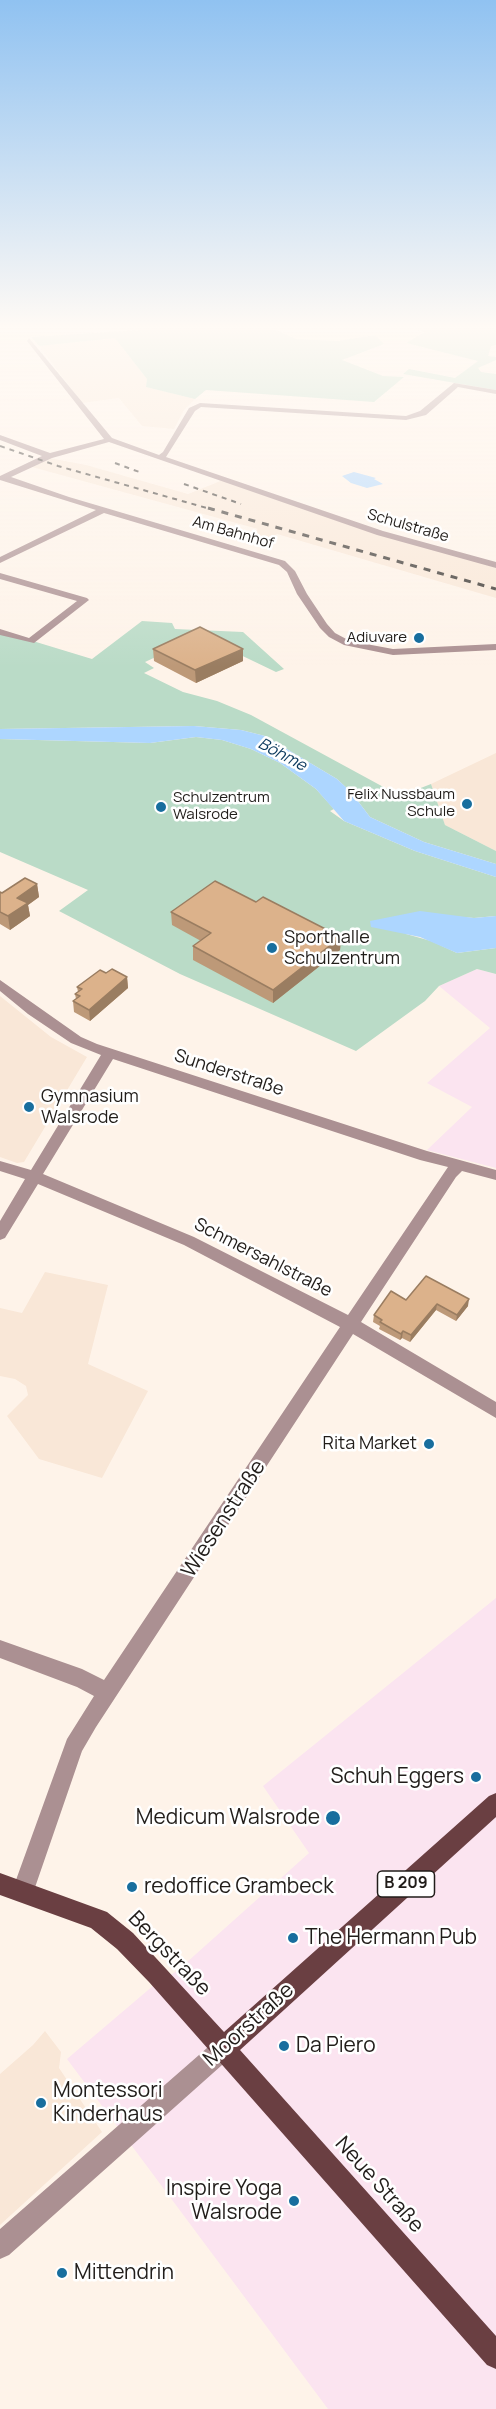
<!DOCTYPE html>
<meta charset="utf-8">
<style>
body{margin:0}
canvas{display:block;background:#fef3e9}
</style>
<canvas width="496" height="2409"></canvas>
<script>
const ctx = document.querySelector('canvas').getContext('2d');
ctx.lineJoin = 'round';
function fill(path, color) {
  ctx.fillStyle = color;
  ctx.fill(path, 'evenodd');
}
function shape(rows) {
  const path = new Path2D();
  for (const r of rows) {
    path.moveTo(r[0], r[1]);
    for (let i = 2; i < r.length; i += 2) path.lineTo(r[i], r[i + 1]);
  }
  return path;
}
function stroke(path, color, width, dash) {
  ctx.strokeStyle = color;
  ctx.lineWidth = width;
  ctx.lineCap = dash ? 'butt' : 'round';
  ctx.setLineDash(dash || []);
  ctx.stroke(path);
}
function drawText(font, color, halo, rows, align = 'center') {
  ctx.font = font + ' Manrope,sans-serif';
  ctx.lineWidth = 5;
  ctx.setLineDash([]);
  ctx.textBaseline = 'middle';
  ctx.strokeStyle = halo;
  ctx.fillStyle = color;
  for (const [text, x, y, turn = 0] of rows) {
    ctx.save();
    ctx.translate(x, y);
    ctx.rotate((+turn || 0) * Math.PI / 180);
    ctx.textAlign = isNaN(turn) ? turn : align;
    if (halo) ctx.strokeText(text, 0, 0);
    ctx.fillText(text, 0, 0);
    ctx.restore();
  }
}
const commercial = shape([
 [477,969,496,974,496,1168,427,1150,472,1107,427,1083,490,1028,439,986],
 [496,1598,496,2409,328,2409,67,2059,154,1985,177,1971,309,1853,263,1786]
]);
const built = shape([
 [115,338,147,379,146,387,195,399,184,410,174,429,142,426,119,398,82,403,39,346],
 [49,458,86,465,188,494,223,480,496,568,496,598,277,534,264,542,247,537,258,529,32,467],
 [496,753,496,851,445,825,431,784],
 [0,996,51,1037,87,1057,24,1162,17,1163,0,1157],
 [45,1272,108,1285,88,1364,148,1391,102,1478,39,1459,7,1416,28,1395,26,1386,15,1379,0,1376,0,1308,22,1313],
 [45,2031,61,2052,59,2068,102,2132,0,2225,0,2074,33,2045]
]);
const green = shape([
 [141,330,276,330,296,339,338,341,375,335,384,344,342,360,383,376,404,377,374,402,206,390,195,399,146,387,147,379,115,338,39,346,31,337],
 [418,330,496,330,496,345,491,346,488,356,496,357,496,360,478,368,481,372,496,374,496,390,403,374,409,369,455,378,478,361,406,343,425,332],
 [142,621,172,623,175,629,243,632,284,669,276,672,201,636,145,662,154,668,144,673,183,692,217,701,251,715,400,796,431,784,445,825,496,851,496,864,424,842,370,817,351,792,337,779,265,736,241,730,194,726,0,729,0,631,92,659],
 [196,737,222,740,251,749,280,763,316,789,334,809,330,811,344,821,415,851,496,877,496,916,474,918,451,916,406,934,431,941,457,953,496,948,496,974,477,969,439,986,425,1001,356,1051,180,974,59,911,88,890,0,852,0,739,150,743]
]);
const water = shape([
 [354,472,376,478,374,479,383,484,367,488,351,483,342,476],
 [194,726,241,730,265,736,337,779,351,792,370,817,424,842,496,864,496,877,415,851,344,821,316,789,280,763,251,749,222,740,196,737,150,743,0,739,0,729],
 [420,911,474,918,496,916,496,948,457,953,420,937,371,927,370,921]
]);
const minor = shape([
 [29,338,112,438,159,455,163,452,189,408,200,403,406,416,420,411,454,383,496,390,496,394,458,387,426,415,406,420,201,407,195,411,166,457,383,531,496,562,496,568,377,535,109,442,52,458,11,477,69,497,285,561,295,571,307,594,327,624,335,633,350,641,393,649,496,644,496,650,393,655,344,645,329,637,320,628,297,594,287,572,279,565,104,513,0,563,0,557,96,510,0,480,0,476,42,456,0,440,0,435,50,453,104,439,27,341,29,338],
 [0,573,87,598,89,600,34,643,0,635,0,629,29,638,77,601,0,579,0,573],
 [0,980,81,1037,97,1044,427,1151,496,1170,496,1180,462,1171,456,1177,361,1322,496,1402,496,1418,353,1334,96,1727,82,1751,31,1899,23,1902,15,1899,12,1891,67,1739,94,1696,77,1687,0,1658,0,1640,82,1669,104,1680,340,1327,184,1245,38,1184,5,1238,0,1240,0,1221,25,1179,0,1171,0,1161,31,1170,101,1055,71,1043,28,1014,0,991,0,980],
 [113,1059,420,1160,448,1167,348,1315,194,1237,43,1174,113,1059],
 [223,2037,231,2041,235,2049,231,2057,9,2255,0,2259,0,2229,215,2041,223,2037]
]);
const major = shape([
 [496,1793,496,1817,240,2050,496,2336,496,2369,487,2365,149,1982,117,1949,91,1928,0,1895,0,1873,107,1912,133,1933,224,2032,489,1796,496,1793]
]);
const railFar1 = shape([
 [0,446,58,466,214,510],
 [115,463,142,473],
 [184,484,241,504]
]);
const rail = shape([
 [208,508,496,589]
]);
const wall = shape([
 [153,649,243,661,196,683,154,661],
 [37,884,39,897,28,905,30,916,10,930,0,924,0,892,2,893],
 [256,902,341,937,340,950,273,1003,193,960,193,946,201,941,172,925,171,912],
 [106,973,127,977,128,988,90,1021,74,1012,73,1001,76,999,75,994,78,992,77,987],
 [406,1300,468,1306,456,1321,436,1310,410,1342,402,1338,400,1340,379,1329,380,1326,373,1322,374,1315]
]);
const shadedWall = shape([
 [243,649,243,661,196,683,195,670],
 [37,884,39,897,28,905,30,916,10,930,8,916,17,898],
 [341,937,340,950,273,1003,273,990],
 [127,977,128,988,90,1021,89,1010],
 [469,1299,468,1306,456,1321,457,1315],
 [437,1304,436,1310,410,1342,411,1335],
 [403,1331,402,1338,400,1340,401,1334]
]);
const building = shape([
 [200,627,243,649,195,670,153,649,200,627],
 [25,878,37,884,17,898,28,903,8,916,0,912,0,892,2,893,25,878],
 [215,881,256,902,263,897,341,937,273,990,193,946,211,933,171,912,215,881],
 [112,969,127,977,89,1010,73,1001,80,996,75,994,82,989,77,987,100,970,106,973,112,969],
 [426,1276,469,1299,457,1315,437,1304,411,1335,403,1331,401,1334,380,1322,382,1320,374,1315,391,1291,406,1300,426,1276]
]);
const markers = [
 [419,638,6,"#186e9e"],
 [467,804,6,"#186e9e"],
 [161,807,6,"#186e9e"],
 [272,948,6,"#186e9e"],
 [29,1107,6,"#186e9e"],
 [429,1444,6,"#186e9e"],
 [476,1777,6,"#186e9e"],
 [333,1818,8,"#186e9e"],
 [132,1887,6,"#186e9e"],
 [293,1938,6,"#186e9e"],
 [284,2046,6,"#186e9e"],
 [41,2103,6,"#186e9e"],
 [294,2201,6,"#186e9e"],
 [62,2273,6,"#186e9e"]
];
const farStreetnames = [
 ["Schulstraße",408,526,16],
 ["Am Bahnhof",233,533,16]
];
const farPoinames = [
 ["Adiuvare",407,638],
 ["Felix Nussbaum",455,795],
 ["Schule",455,812],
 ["Schulzentrum",173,798,"left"],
 ["Walsrode",173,815,"left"]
];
const farWaternames = [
 ["Böhme",282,755,28]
];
const shields = [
 [406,1884,57]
];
const shieldNames = [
 ["B 209",406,1884]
];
const poiNames = [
 ["Sporthalle",284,938],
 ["Schulzentrum",284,959],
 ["Gymnasium",41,1097],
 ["Walsrode",41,1118],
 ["Rita Market",417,1444,"right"]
];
const streetNames = [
 ["Sunderstraße",229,1073,18],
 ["Schmersahlstraße",263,1258,27]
];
const nearStreetnames = [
 ["Wiesenstraße",224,1519,-57],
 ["Bergstraße",169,1954,46],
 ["Moorstraße",249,2025,-42],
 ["Neue Straße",379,2185,48]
];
const nearPoinames = [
 ["Schuh Eggers",464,1777,"right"],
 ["Medicum Walsrode",320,1818,"right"],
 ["redoffice Grambeck",144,1887],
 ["The Hermann Pub",305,1938],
 ["Da Piero",296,2046],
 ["Montessori",53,2091],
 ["Kinderhaus",53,2115],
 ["Inspire Yoga",282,2189,"right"],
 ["Walsrode",282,2213,"right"],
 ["Mittendrin",74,2273]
];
fill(commercial, '#fbe4f0');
fill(built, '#f9e7d7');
fill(green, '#badbc7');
fill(water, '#add6ff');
fill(minor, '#ab9092');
fill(major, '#6a3f42');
stroke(railFar1, '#383430', 2, [5, 5]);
stroke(rail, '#383430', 3, [7, 7]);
fill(wall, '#bd9978');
fill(shadedWall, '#9a7d61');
fill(building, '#dcb28b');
stroke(building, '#9a7d61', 1.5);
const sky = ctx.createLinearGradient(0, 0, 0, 667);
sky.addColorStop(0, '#90c2f1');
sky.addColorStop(0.49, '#fffaf5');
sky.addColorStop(1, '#fffaf500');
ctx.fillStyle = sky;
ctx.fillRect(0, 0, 496, 667);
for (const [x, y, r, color] of markers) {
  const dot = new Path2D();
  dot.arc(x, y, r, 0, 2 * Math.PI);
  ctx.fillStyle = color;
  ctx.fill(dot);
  stroke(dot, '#fff', 2);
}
drawText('15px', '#211d1a', '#fff', farStreetnames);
drawText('15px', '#211d1a', '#fff', farPoinames, 'right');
drawText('italic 16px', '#0a385d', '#fff', farWaternames);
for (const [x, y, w] of shields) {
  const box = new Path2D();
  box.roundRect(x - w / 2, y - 13, w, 26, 4.5);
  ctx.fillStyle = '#fff';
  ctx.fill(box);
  stroke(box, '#211d1a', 1.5);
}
drawText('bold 16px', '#211d1a', null, shieldNames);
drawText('18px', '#211d1a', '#fff', poiNames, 'left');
drawText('18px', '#211d1a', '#fff', streetNames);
drawText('21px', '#211d1a', '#fff', nearStreetnames);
drawText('21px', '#211d1a', '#fff', nearPoinames, 'left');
</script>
